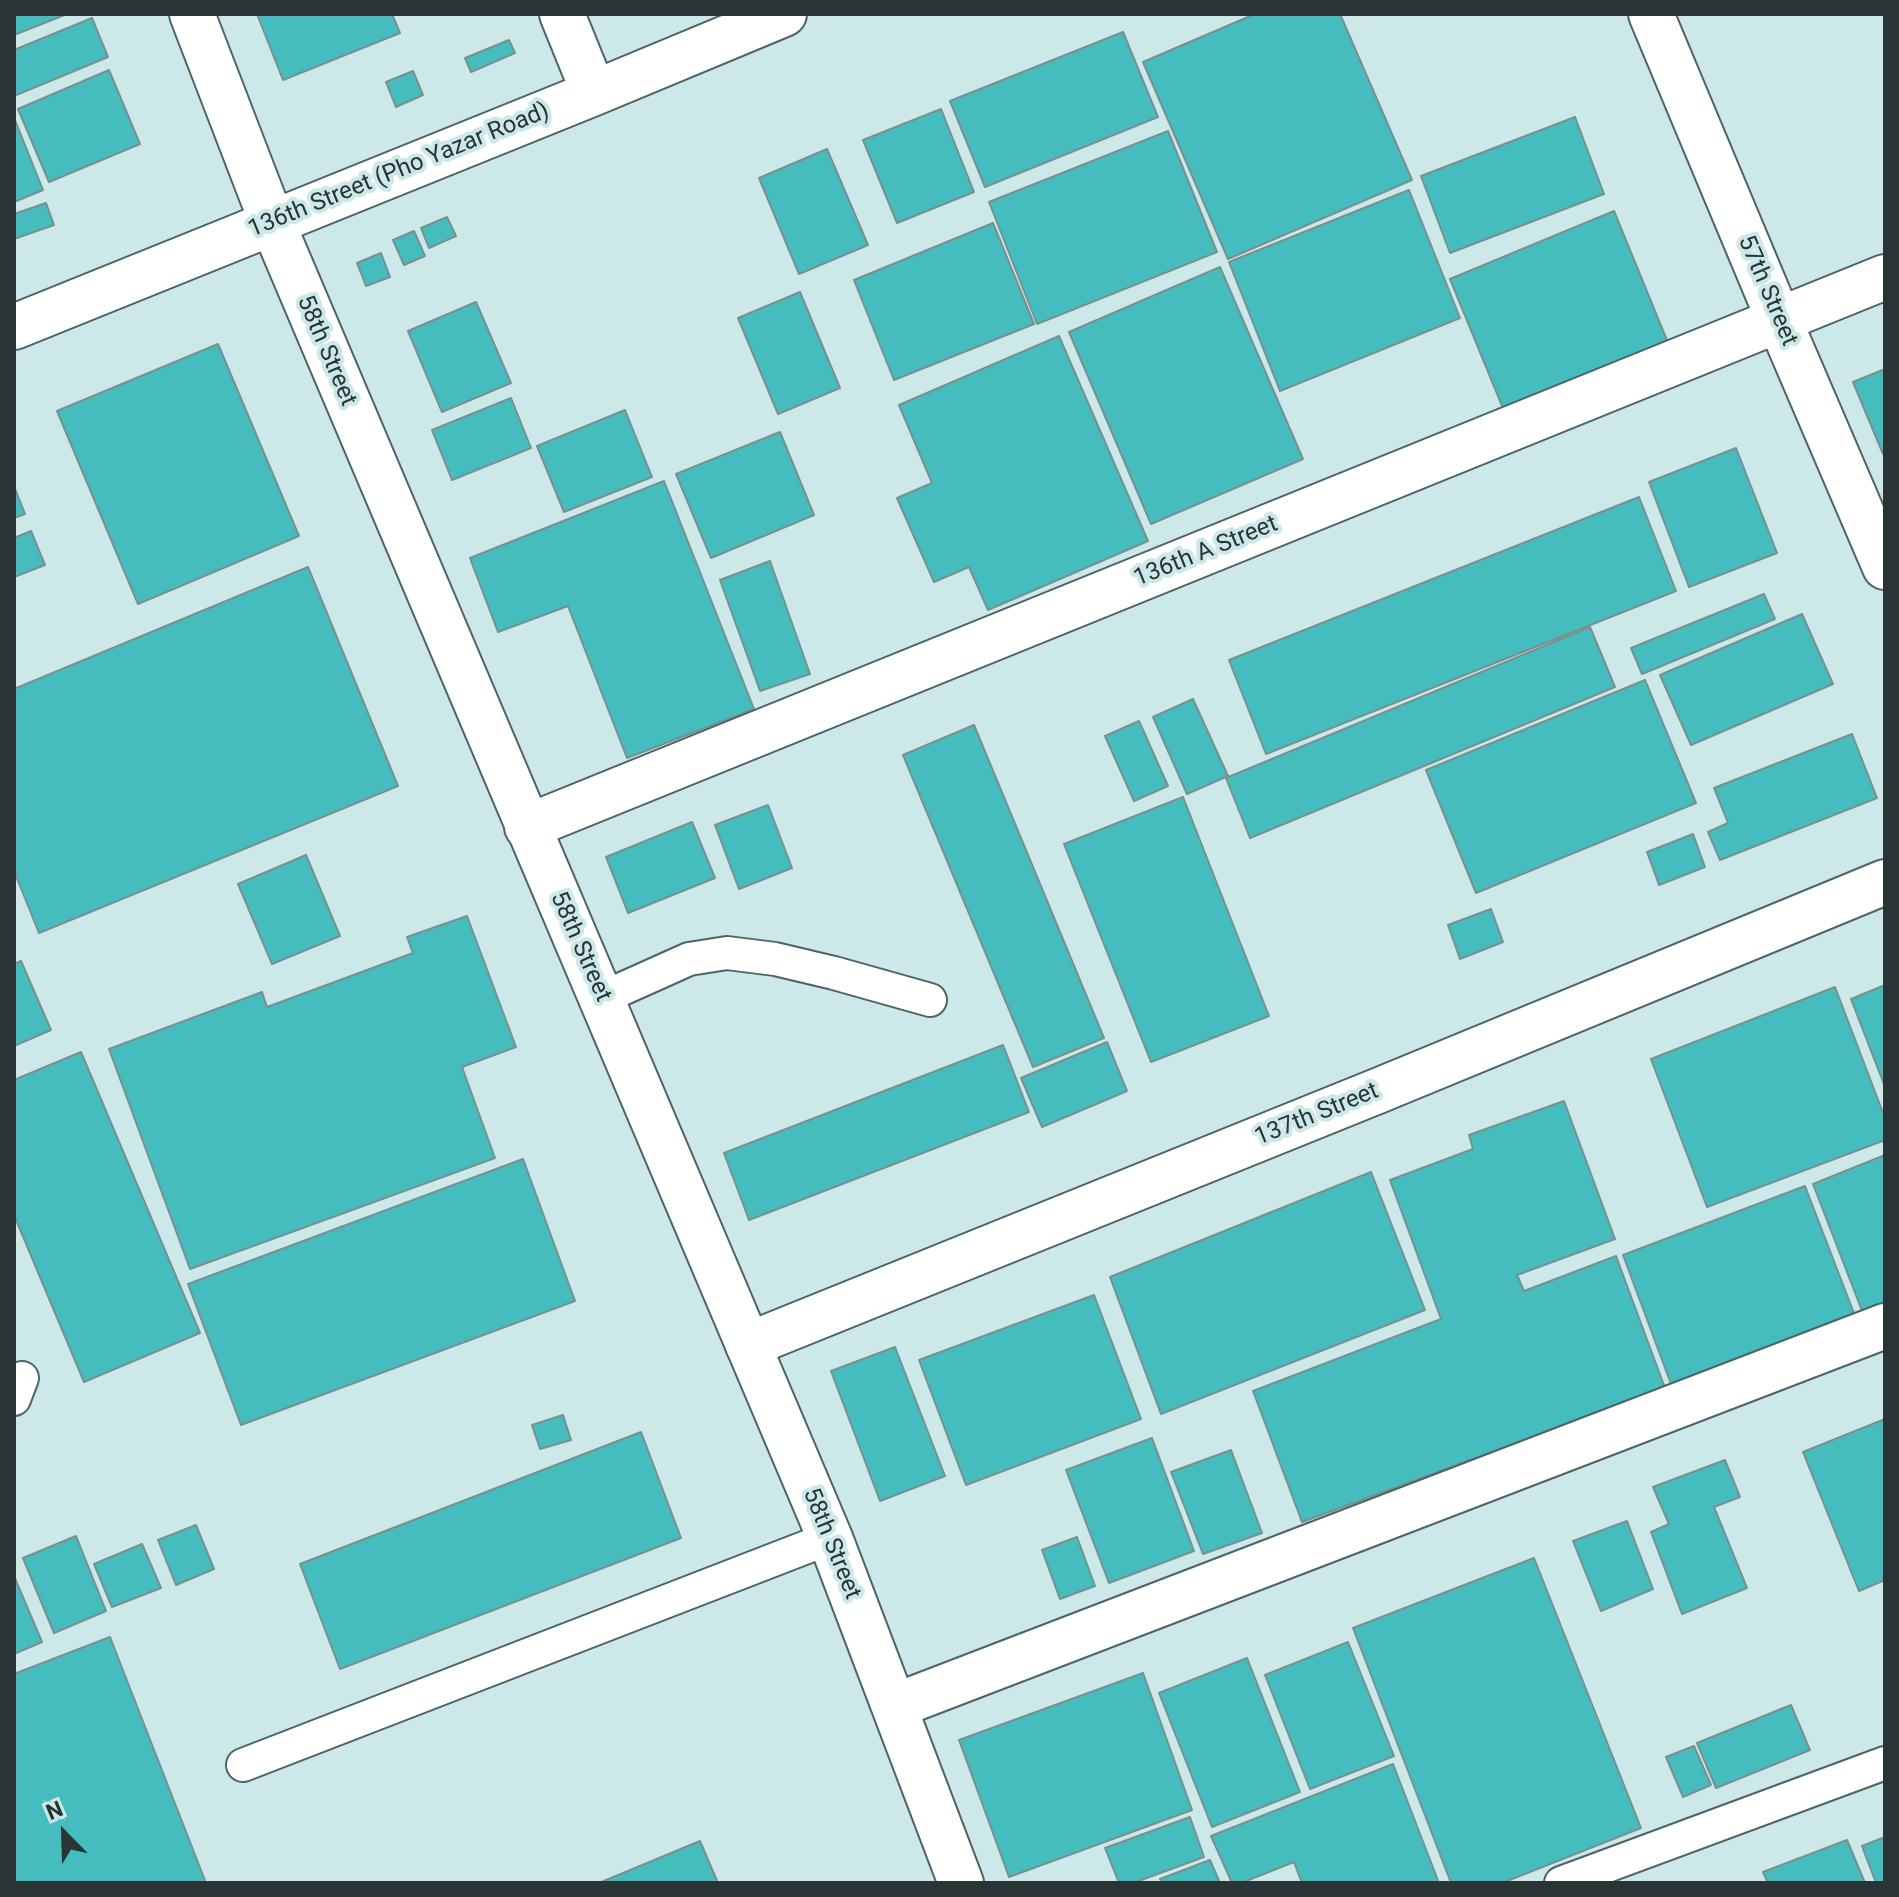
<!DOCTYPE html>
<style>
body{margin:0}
#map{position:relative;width:1899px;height:1897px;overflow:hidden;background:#cce8e8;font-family:Roboto,sans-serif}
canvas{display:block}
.frame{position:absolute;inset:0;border:16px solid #293434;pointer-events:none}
.north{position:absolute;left:24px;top:1793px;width:80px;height:80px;-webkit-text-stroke:6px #cce8e8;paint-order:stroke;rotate:337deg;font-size:22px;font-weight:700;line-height:32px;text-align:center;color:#293434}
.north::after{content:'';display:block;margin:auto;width:28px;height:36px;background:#293434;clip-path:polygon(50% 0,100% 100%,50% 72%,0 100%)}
</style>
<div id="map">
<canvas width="1899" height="1897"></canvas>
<div class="frame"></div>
<div class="north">N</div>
</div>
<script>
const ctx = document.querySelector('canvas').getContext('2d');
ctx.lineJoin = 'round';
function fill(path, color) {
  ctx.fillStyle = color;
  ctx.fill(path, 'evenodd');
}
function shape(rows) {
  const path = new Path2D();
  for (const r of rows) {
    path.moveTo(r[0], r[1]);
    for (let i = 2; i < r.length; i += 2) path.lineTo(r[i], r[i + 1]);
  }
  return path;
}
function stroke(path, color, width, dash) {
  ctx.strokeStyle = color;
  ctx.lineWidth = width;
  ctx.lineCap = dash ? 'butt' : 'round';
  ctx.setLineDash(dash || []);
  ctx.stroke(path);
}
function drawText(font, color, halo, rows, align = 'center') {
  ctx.font = font + ' Roboto,sans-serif';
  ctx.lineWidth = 8;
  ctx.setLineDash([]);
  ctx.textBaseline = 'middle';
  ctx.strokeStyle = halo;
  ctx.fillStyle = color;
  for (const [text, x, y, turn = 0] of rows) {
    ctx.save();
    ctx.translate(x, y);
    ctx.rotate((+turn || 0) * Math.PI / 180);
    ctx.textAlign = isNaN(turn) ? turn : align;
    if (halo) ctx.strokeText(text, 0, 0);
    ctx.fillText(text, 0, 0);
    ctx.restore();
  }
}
const building = shape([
 [14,14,67,14,14,35,14,14],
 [257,14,392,14,400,33,283,80,257,14],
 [1255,14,1340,14,1412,180,1228,259,1143,62,1255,14],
 [92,18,108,57,14,96,14,50,92,18],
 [1123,32,1158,117,985,187,950,101,1123,32],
 [509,40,515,53,471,72,465,58,509,40],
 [109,70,140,144,49,182,18,109,109,70],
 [413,71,423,95,396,107,386,82,413,71],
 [941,109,974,192,897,223,863,140,941,109],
 [1575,117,1604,194,1450,253,1421,176,1575,117],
 [15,120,43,190,14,202,14,121,15,120],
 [1168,131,1217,252,1037,324,989,202,1168,131],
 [827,149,868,245,799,274,759,178,827,149],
 [1409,190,1460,318,1280,391,1229,262,1409,190],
 [46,203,54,225,14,239,14,214,46,203],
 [1614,211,1671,350,1507,418,1450,279,1614,211],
 [447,217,456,236,429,248,421,228,447,217],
 [993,223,1034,324,894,380,854,280,993,223],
 [414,231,425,256,404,265,393,240,414,231],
 [381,253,390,277,366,286,357,263,381,253],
 [1220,267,1303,459,1151,524,1069,332,1220,267],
 [800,292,840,388,778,414,738,318,800,292],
 [476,302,511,383,442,412,408,331,476,302],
 [1059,336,1148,541,988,610,969,567,934,582,897,498,932,483,899,405,1059,336],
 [218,344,299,536,138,604,57,411,218,344],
 [1885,369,1885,453,1883,454,1853,382,1885,369],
 [511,398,531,448,452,480,432,430,511,398],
 [625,410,652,477,564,512,537,446,625,410],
 [780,432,814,515,711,558,676,474,780,432],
 [1736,448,1777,553,1689,587,1649,482,1736,448],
 [664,481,754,709,627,758,568,606,498,632,470,558,664,481],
 [14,486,25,514,14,518,14,486],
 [1639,497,1676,591,1266,754,1229,660,1639,497],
 [31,531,45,565,14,577,14,538,31,531],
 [770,561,810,674,760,691,720,580,770,561],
 [308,567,398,786,39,933,14,871,14,689,308,567],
 [1764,594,1775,619,1642,674,1631,648,1764,594],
 [1802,614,1833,684,1691,745,1660,675,1802,614],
 [1590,627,1615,687,1250,838,1226,778,1590,627],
 [1645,680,1696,803,1476,893,1426,770,1645,680],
 [1193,699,1228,776,1187,794,1153,717,1193,699],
 [1139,721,1168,786,1134,801,1105,736,1139,721],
 [974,725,1104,1038,1033,1067,903,755,974,725],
 [1852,734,1877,798,1720,860,1708,832,1728,823,1714,788,1852,734],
 [1183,797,1269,1016,1151,1062,1064,844,1183,797],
 [768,805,792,868,739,889,715,825,768,805],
 [692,822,715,878,628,913,606,857,692,822],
 [1693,834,1705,867,1659,885,1647,852,1693,834],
 [306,855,340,936,272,964,238,884,306,855],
 [1491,909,1503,942,1460,959,1448,925,1491,909],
 [467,916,516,1047,462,1067,495,1158,190,1269,109,1049,262,992,267,1007,413,953,407,937,467,916],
 [21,961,51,1030,14,1046,14,964,21,961],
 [1885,985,1885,1087,1851,999,1885,985],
 [1835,987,1885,1118,1885,1140,1707,1207,1651,1059,1835,987],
 [1107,1042,1127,1091,1042,1127,1021,1078,1107,1042],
 [1003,1045,1029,1112,749,1220,724,1153,1003,1045],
 [81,1052,200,1333,84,1382,14,1215,14,1080,81,1052],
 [1564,1101,1615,1239,1517,1275,1524,1291,1616,1256,1665,1388,1302,1522,1253,1391,1441,1319,1390,1180,1473,1149,1469,1135,1564,1101],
 [1885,1155,1885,1308,1864,1316,1813,1184,1885,1155],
 [523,1159,575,1301,241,1425,188,1284,523,1159],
 [1371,1172,1425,1310,1161,1414,1110,1277,1371,1172],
 [1805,1186,1857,1321,1674,1392,1623,1255,1805,1186],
 [1094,1295,1141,1419,966,1485,919,1360,1094,1295],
 [895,1347,945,1476,880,1501,831,1371,895,1347],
 [563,1415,571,1440,540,1449,532,1425,563,1415],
 [1885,1419,1885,1580,1859,1591,1803,1452,1885,1419],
 [641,1432,681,1538,340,1669,300,1564,641,1432],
 [1152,1438,1194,1551,1109,1583,1066,1470,1152,1438],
 [1231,1450,1262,1533,1203,1554,1171,1472,1231,1450],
 [1725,1460,1740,1497,1714,1507,1747,1588,1682,1614,1651,1532,1669,1524,1653,1487,1725,1460],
 [1627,1521,1653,1589,1601,1611,1573,1541,1627,1521],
 [196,1525,214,1569,176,1585,158,1540,196,1525],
 [76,1536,106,1611,54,1633,23,1558,76,1536],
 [1077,1537,1095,1586,1060,1599,1042,1550,1077,1537],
 [142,1544,161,1588,112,1607,94,1564,142,1544],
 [1534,1558,1641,1828,1502,1883,1451,1883,1353,1628,1534,1558],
 [14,1576,42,1642,14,1654,14,1576],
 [110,1637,206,1883,14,1883,14,1674,110,1637],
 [1348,1642,1394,1756,1310,1789,1265,1675,1348,1642],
 [1247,1658,1300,1792,1212,1827,1159,1693,1247,1658],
 [1143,1673,1192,1810,1009,1877,959,1740,1143,1673],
 [1791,1705,1810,1750,1716,1788,1697,1743,1791,1705],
 [1694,1746,1711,1785,1683,1797,1666,1757,1694,1746],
 [1393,1764,1439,1883,1302,1883,1294,1862,1241,1883,1232,1883,1211,1836,1393,1764],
 [1190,1817,1204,1857,1133,1883,1119,1883,1105,1848,1190,1817],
 [1885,1837,1885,1883,1876,1883,1862,1846,1885,1837],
 [1847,1840,1865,1883,1768,1883,1763,1872,1847,1840],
 [700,1841,718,1883,599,1883,700,1841],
 [1210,1860,1220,1883,1162,1883,1160,1879,1210,1860]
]);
const lane = shape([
 [602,998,689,959,727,953,775,959,834,973,930,1000],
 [14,1399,22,1378],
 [243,1765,830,1538],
 [1561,1883,1885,1763]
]);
const street = shape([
 [562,14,594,93],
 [1651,14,1779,320,1885,567],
 [14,327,594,93,784,14],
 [527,827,1885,277],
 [748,1345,1380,1090,1885,882],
 [895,1706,1885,1326]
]);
const secondary = shape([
 [192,14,272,222,830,1538,961,1883]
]);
const streetNames = [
 ["136th Street (Pho Yazar Road)",399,171,-22],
 ["57th Street",1767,291,67],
 ["58th Street",326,351,67],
 ["136th A Street",1206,552,-22],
 ["58th Street",580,947,66],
 ["137th Street",1317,1115,-22],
 ["58th Street",831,1544,68]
];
fill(building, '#45bcbe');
stroke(building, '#779191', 2);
stroke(lane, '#4c6465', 36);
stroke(street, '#4c6465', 48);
stroke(secondary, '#4c6465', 48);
stroke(lane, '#fff', 32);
stroke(street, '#fff', 44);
stroke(secondary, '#fff', 44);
drawText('24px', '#293434', '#cce8e8', streetNames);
</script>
